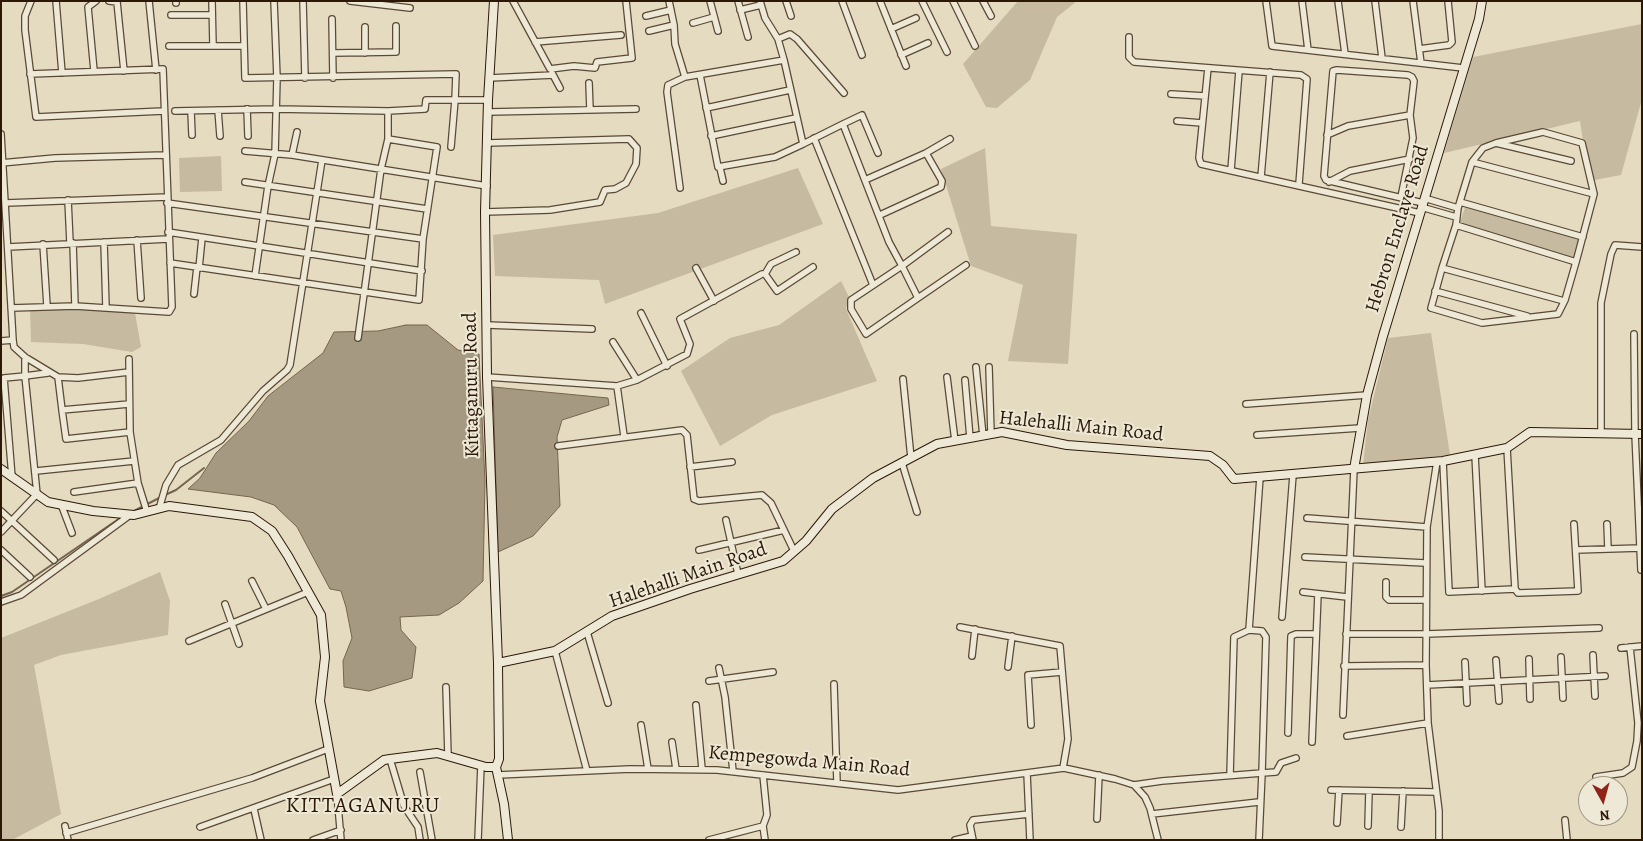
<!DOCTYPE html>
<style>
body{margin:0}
#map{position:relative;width:1643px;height:841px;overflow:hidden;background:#e5dbc0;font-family:Alegreya,serif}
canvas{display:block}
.frame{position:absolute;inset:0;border:2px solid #2c1807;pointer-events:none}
.north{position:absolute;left:1578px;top:776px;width:50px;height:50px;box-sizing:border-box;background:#eee8d6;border:1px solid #a09583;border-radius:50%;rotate:173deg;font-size:14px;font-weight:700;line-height:20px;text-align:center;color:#2c1807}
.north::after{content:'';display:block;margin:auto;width:18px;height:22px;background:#8f2418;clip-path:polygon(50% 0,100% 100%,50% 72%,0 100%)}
</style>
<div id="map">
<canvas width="1643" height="841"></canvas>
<div class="frame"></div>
<div class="north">N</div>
</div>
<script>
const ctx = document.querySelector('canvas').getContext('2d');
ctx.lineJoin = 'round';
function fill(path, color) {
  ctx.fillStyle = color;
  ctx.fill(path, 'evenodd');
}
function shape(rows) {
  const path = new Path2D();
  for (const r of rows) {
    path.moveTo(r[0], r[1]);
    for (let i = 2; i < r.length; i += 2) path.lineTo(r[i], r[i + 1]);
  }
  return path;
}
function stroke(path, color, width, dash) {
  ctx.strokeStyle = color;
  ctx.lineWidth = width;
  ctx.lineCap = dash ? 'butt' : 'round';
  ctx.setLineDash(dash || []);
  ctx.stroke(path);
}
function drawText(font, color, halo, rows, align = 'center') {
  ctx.font = font + ' Alegreya,serif';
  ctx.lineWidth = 4;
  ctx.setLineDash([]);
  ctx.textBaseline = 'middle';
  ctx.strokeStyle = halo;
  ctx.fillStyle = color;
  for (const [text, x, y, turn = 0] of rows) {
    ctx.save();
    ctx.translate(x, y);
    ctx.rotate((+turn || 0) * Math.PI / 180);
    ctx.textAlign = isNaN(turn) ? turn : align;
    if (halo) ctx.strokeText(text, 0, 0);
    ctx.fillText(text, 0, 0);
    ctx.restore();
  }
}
const green = shape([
 [1018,1,1077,1,1057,17,1030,80,997,108,986,107,963,64],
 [1642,24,1642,99,1621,175,1589,181,1580,121,1444,153,1473,57],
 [985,148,991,226,1077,234,1068,364,1008,361,1023,285,971,266,941,169],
 [221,156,222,191,180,192,179,158],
 [798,168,823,224,605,304,599,280,495,276,493,235,658,213],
 [1465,207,1580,239,1575,258,1459,226],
 [841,281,849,297,846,309,877,381,772,415,720,446,681,371,730,338,779,325],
 [68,308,135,313,141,347,132,352,83,344,31,342,30,309],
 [1431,333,1450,455,1363,465,1368,420,1388,338],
 [160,572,170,601,168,635,61,655,34,665,61,814,12,840,1,840,1,638,99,599]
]);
const water = shape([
 [406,325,427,325,458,350,479,354,485,482,483,581,459,603,439,615,400,617,401,630,416,647,412,678,369,691,344,687,343,661,352,638,346,607,341,591,330,589,297,527,274,505,251,497,188,489,200,478,216,453,249,421,268,396,323,353,334,332,378,331,406,325],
 [493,387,608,398,609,405,562,420,557,437,560,506,533,536,498,552,493,387]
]);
const stream = shape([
 [165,495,176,490,204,468],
 [132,512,161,497],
 [1,596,12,592,123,516]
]);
const street = shape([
 [31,1,25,16,25,30,36,117,163,111],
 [56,1,62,73],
 [109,1,117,2,124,71],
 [149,1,156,70],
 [212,1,213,46],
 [243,1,245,78,456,74,455,100,488,100],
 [303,1,305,78],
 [350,1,410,8],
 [513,1,550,69,574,66,595,68,597,62,632,58,626,1],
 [669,1,674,25,675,44,685,77,784,60,803,144,843,124,889,242,902,266,918,298,866,334,851,309,851,300,902,266,948,232],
 [710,1,718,31],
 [738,1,748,37],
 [760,1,765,18,778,39,784,60],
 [786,1,791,16],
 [842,1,862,55],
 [880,1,906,66],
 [922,1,947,52],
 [953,1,975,46],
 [983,1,991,16],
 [1266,1,1272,46,1463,68],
 [1302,1,1308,50],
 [1338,1,1345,54],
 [1375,1,1382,58],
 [1413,1,1421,63],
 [176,3,176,1],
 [740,10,761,5],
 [171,15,212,15],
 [646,16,671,10],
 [332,19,333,78],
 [693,23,714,17],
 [365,27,365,53],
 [891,29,916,18],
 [649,31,674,25],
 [1129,37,1129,57,1134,62,1301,75,1307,79,1299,184],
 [778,39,790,34,797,39,844,93],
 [535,42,621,35],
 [169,46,244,46],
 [1419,49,1449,45,1452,42,1448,1],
 [333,53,396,52,396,26],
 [901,55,928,43],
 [1208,68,1199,158,1201,164,1420,213],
 [94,71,88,7,96,1],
 [552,73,560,88],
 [700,75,718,167,775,157,803,144],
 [489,78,553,75],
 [589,83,590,110],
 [1171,94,1205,96],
 [706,108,790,90],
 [247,109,248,136],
 [218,110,220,136],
 [175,111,276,109,388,111],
 [191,111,192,135],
 [488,112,636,109],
 [1177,121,1202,123],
 [843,124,862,115,878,153],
 [1,134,13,340,1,341],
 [1327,135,1348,126,1410,115],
 [711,136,796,118],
 [814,138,873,285],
 [388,139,437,147,423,239,419,300],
 [245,151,292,155,487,186],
 [926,153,950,139],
 [292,155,297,132],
 [1472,162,1483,148,1496,143,1571,161],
 [1,163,55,158,165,155],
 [720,168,723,181],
 [1231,170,1239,71],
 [1261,177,1270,72],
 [865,180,926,153,942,181,941,187,880,215],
 [245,182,427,209],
 [1329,182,1350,171,1410,159],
 [680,188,667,92,668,85,685,77],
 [1401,197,1413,138,1410,115,1414,81,1412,77,1408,75,1337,70,1333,71,1324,176,1326,180,1423,203],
 [1424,198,1458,208],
 [68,200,70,243],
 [1460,202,1583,237],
 [6,203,167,197],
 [167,203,423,239],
 [1421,207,1456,217],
 [485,212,550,210,600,202,605,190,615,189,626,183,636,164,637,148,629,139,487,143],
 [1456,225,1576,262,1594,194,1582,143,1543,132,1496,143],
 [168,232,422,271],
 [137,240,141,298],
 [104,242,106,308],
 [73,243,75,306],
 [43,244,47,306],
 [8,247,168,239],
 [170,263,419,300],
 [199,268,202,238],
 [696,268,714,301],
 [1442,268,1431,308,1482,323,1558,314,1565,300,1576,262],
 [765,274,771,264,796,252],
 [255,276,268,186,275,154,277,78,274,1],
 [1435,291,1527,316],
 [194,294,197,267],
 [918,298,966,265],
 [1564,301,1442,268,1456,225,1458,208,1472,162,1594,194],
 [11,308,75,306,169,312,172,307,163,69,30,74],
 [641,313,667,366],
 [487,325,592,329],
 [1634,334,1635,434,1641,570],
 [358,338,381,169,388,139,388,111,425,109,426,100,455,100,451,147],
 [13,340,14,347,25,357,58,377,78,378,129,372],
 [613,342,637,380],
 [129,359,130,432,138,483,147,512],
 [976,367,983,436],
 [989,367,991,434],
 [58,377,62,410],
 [487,377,617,386,624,436],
 [947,377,955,441],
 [903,379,911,458],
 [965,380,970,438],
 [617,386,637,380,687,354,690,344,680,319,762,274,765,274,777,291,813,267],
 [129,404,62,410,66,439,130,432],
 [1246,404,1367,395],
 [1601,433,1601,303,1611,254,1615,245,1642,247],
 [1257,435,1360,428],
 [558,446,682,430,687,435,694,499,699,501,762,495,771,503,794,551],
 [1475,455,1482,591],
 [1437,461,1427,527,1426,665,1428,723,1439,811,1439,840],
 [1443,461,1449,592,1515,589,1507,448],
 [902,463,917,512],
 [690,467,732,462],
 [36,471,134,461],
 [12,477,4,378,25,376,25,357],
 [74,492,138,483],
 [61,504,72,533],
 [159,509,166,485,178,465,221,440,263,391,287,370,290,365,322,160],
 [1,511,54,560],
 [1307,518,1427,527],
 [726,520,738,574],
 [1607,524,1608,549],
 [1,532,37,494,25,376,48,373],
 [1,550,30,577],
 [699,550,784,530],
 [1576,550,1640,548],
 [1305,557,1425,563],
 [252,581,266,609],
 [1386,582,1386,597,1389,600,1425,600],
 [1515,589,1518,593,1578,591,1574,524],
 [1303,592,1347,597],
 [1,602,21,595,130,515],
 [225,604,239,644],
 [1282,617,1293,475],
 [960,627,1060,646,1068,739,1063,768],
 [1249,630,1260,477],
 [587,632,608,703],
 [1346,634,1426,634,1599,628],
 [189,641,308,592],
 [1621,648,1642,646],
 [555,651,587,771],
 [1593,655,1595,696],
 [972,656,975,629],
 [1561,657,1563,698],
 [1529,659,1530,699],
 [1496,660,1499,701],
 [1465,662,1467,703],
 [1344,666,1426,665],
 [1008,667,1012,636],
 [719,668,725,697,733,771],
 [709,681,773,672],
 [834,684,837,783],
 [1427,685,1605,676],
 [446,687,448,756],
 [696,705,702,769],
 [1343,715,1354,469],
 [641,725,648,769],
 [1031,725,1028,675,1062,672],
 [1288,733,1291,636,1296,634,1316,634],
 [1347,736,1428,723],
 [672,742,676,769],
 [1312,742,1318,594],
 [390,759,404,806,418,827,420,840],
 [420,772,432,840],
 [1027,773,1030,840],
 [498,775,630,769,717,770,898,790,1064,768,1115,779,1134,785,1162,781,1262,773,1259,840],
 [1230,775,1234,637,1249,630,1262,631,1266,637,1262,773,1276,772,1281,763,1296,758],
 [1596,777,1623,773,1632,767,1637,741,1638,723,1630,647],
 [1134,785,1145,797,1150,808,1158,840],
 [1331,790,1436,792],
 [337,794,341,840],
 [254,809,261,840],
 [1152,814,1259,802],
 [1097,819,1099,775],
 [1565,820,1567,840],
 [1337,823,1339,790],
 [65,826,68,840],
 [763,826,765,840],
 [1368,826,1369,791],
 [200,827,334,779],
 [1401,827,1403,791],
 [66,833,252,778,328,749],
 [313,840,341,830],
 [478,840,481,765],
 [709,840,763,826,767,815,763,775],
 [955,840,972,836],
 [973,840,970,825,973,820,1029,814]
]);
const secondary = shape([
 [494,1,488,100,485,212,487,377,498,663,499,759,496,767],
 [1,469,48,502,93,511,134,515,169,506,252,517,272,531,288,556,321,615,325,657,320,701,337,794,384,760,390,759,437,753,486,767,496,767],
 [1354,469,1367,395,1383,336,1479,19,1482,1],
 [498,663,555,651,612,616,690,589,783,561,806,541,832,509,873,478,937,444,1002,432,1067,445,1210,456,1223,465,1234,479,1443,461,1507,448,1530,432,1642,434],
 [496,767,504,804,508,840]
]);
const streetNames = [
 ["Hebron Enclave Road",1398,229,-73],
 ["Kittaganuru Road",472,385,-91],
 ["Halehalli Main Road",1081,427,6],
 ["Halehalli Main Road",688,576,-19],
 ["Kempegowda Main Road",809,762,5]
];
const quarterNames = [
 ["KITTAGANURU",363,807]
];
fill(green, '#c6baa1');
fill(water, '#a69981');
stroke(water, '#756550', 1);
stroke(stream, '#756550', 2);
stroke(street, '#5a4935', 8);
stroke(secondary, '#2c1807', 10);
stroke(street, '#eee8d6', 5.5);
stroke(secondary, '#eee8d6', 8);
drawText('20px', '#2c1807', '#eee8d6', streetNames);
ctx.letterSpacing = '1px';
drawText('22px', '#2c1807', '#eee8d6', quarterNames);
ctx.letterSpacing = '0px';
</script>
